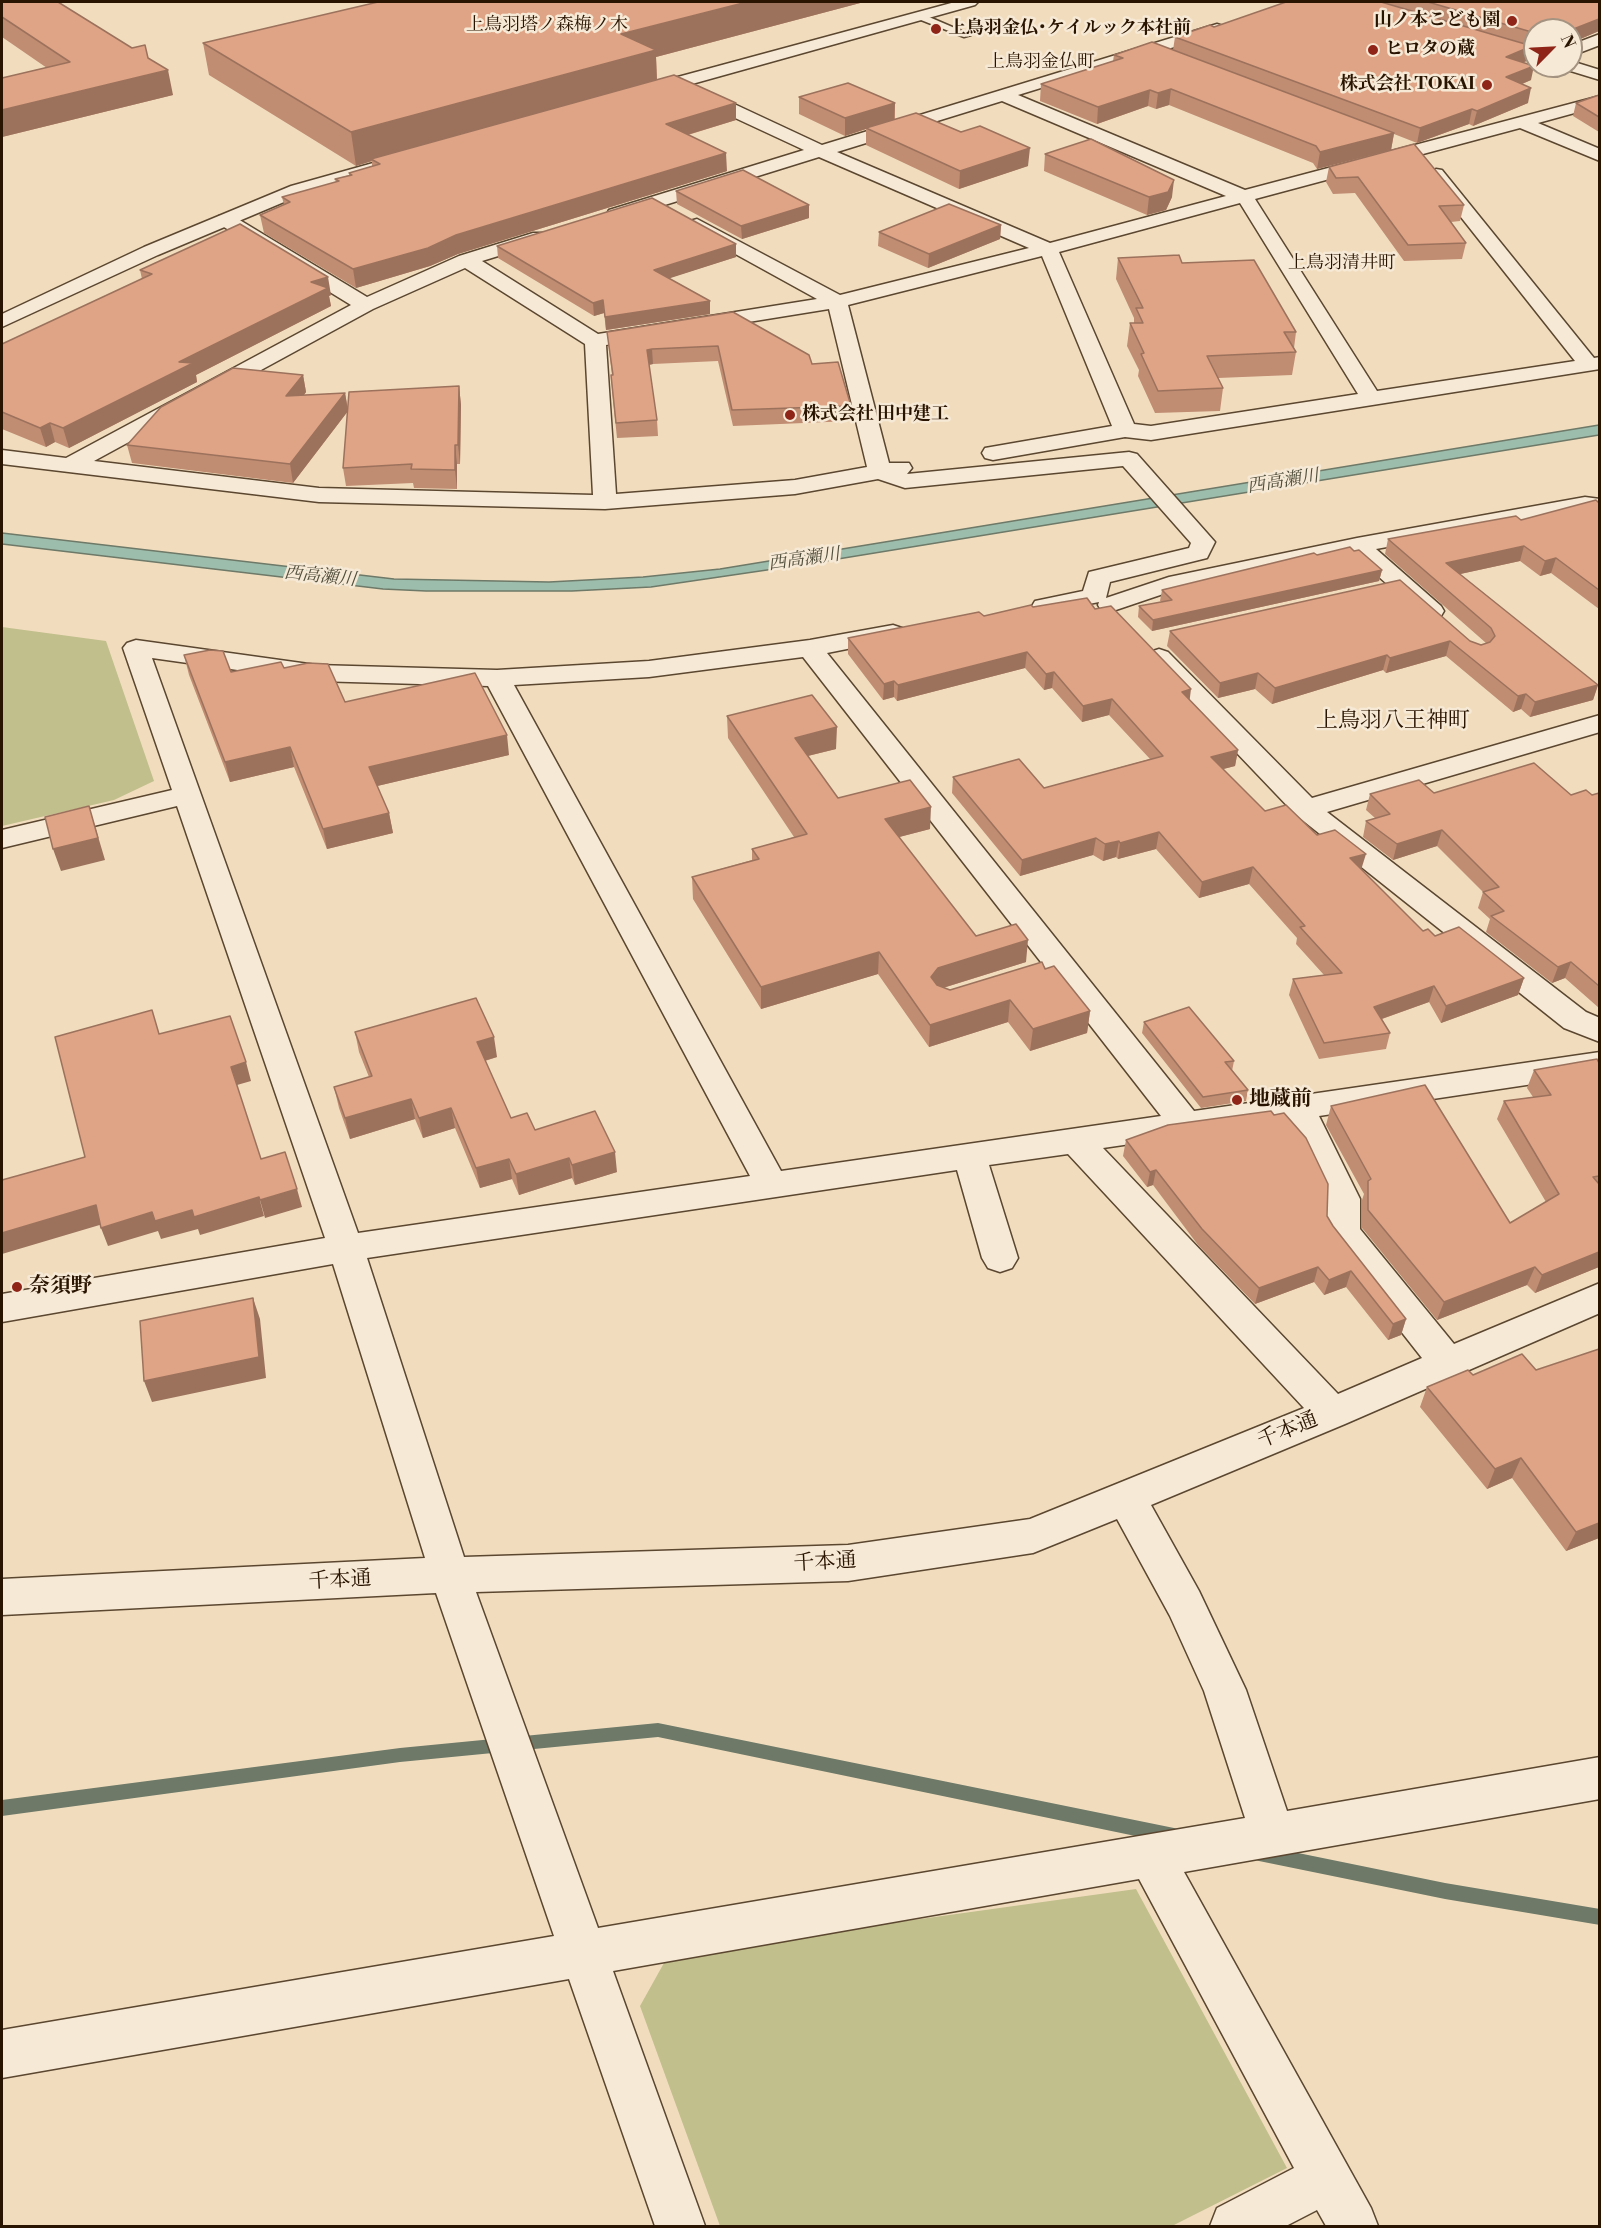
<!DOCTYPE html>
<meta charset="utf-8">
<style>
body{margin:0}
#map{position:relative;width:1601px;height:2228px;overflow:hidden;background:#f1ddbe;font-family:"Libre Bodoni",serif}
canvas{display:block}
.frame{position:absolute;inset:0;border:3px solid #291301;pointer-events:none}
.north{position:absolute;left:1523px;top:18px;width:60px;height:60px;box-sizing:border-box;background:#f6e9d5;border:2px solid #a49380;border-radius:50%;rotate:66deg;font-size:16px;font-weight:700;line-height:24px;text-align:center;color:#291301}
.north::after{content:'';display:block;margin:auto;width:21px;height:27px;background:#8f2418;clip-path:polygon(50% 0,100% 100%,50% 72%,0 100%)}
</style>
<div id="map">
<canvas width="1601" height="2228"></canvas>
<div class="frame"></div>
<div class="north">N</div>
</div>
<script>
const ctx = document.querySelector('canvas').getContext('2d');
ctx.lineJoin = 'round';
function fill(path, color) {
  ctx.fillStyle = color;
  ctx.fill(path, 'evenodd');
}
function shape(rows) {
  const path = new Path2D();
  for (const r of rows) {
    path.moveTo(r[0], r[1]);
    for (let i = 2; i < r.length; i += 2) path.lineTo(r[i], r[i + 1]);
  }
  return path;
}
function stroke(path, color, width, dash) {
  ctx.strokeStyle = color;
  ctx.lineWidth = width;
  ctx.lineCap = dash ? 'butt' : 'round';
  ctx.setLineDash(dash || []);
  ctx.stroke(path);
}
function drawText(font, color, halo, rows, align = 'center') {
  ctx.font = font + ' "Libre Bodoni","Noto Serif JP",serif';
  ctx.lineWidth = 5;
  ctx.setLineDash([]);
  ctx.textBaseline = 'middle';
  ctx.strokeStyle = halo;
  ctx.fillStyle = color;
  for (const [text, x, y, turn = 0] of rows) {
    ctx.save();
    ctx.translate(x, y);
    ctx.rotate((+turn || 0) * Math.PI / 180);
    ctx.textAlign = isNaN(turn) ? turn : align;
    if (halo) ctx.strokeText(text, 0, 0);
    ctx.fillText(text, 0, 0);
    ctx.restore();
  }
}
const green = shape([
 [2,627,106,641,154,781,114,800,2,826],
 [1136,1889,1287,2168,1172,2226,720,2226,640,2006,669,1954]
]);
const water = shape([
 [1599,425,1599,435,801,565,651,587,572,591,426,591,383,589,2,544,2,533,394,579,549,582,643,577,720,569,1599,425]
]);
const stream = shape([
 [658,1723,1174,1828,1180,1830,1182,1836,1180,1842,1174,1844,658,1737,400,1762,2,1816,2,1800,400,1748,658,1723],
 [1259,1845,1445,1883,1600,1909,1600,1925,1445,1899,1259,1861,1253,1859,1251,1853,1253,1847,1259,1845]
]);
const service = shape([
 [916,14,922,14,971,35,964,37,916,18,916,14]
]);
const minor = shape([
 [1217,24,1223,26,1225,29,1223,32,1018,95,1245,190,1600,96,1600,106,1538,123,1600,149,1600,161,1520,128,1255,199,1377,391,1575,361,1430,178,1427,174,1436,169,1442,170,1594,358,1600,357,1600,369,1151,440,1125,437,993,460,985,458,982,453,985,448,1112,426,1042,256,848,305,889,463,909,463,912,468,907,474,1129,452,1137,454,1215,542,1207,558,1110,582,1106,598,1169,577,1357,538,1585,497,1600,499,1600,513,1585,511,1376,549,1441,606,1444,611,1441,616,1432,618,1423,616,1352,553,1175,590,1110,612,1101,610,1098,605,1099,602,1044,613,1035,611,1032,606,1035,601,1083,591,1089,572,1189,548,1191,543,1123,466,905,488,878,479,795,494,605,509,319,502,2,464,2,450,66,458,351,305,219,224,217,220,219,216,233,216,367,297,459,256,533,233,547,233,549,237,547,241,482,261,598,334,817,299,690,229,688,225,690,221,697,219,840,295,1029,248,819,157,623,218,609,218,607,214,609,210,804,150,690,97,688,93,690,89,702,89,822,145,1217,24],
 [1002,101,1226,196,1050,243,837,152,1002,101],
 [1240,203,1358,394,1151,426,1134,424,1059,252,1240,203],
 [465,268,585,344,593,495,319,488,94,461,373,309,465,268],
 [829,309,867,467,795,480,616,494,606,345,829,309],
 [1600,34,1600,45,1571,56,1571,45,1600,34],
 [893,625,902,628,906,633,902,638,827,653,1194,1111,1600,1052,1600,1074,1319,1116,1360,1199,1360,1229,1454,1344,1600,1283,1600,1313,1345,1424,1151,1505,1199,1591,1246,1690,1287,1811,1600,1757,1600,1799,1184,1872,1371,2208,1378,2226,1326,2226,1317,2210,1286,2226,1210,2226,1217,2208,1294,2168,1139,1879,613,1971,705,2226,655,2226,569,1979,2,2078,2,2030,554,1936,436,1593,2,1615,2,1579,425,1558,333,1264,2,1322,2,1294,325,1238,177,806,2,848,2,830,172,790,123,648,127,643,136,640,316,665,497,670,649,661,810,640,893,625],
 [803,657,1161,1116,781,1171,514,685,649,677,803,657],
 [152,658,316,681,488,686,750,1176,358,1233,152,658],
 [1288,1121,1326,1199,1325,1232,1330,1241,1422,1358,1338,1394,1103,1148,1288,1121],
 [1068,1154,1304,1408,1030,1519,848,1545,464,1557,367,1258,957,1170,982,1258,988,1268,1000,1272,1012,1268,1018,1258,989,1165,1068,1154],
 [1117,1519,1170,1616,1204,1691,1245,1818,598,1928,476,1592,848,1581,1033,1553,1117,1519],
 [1159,649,1168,652,1312,798,1600,715,1600,732,1327,812,1586,1012,1600,1018,1600,1042,1564,1028,1296,815,1150,662,1146,657,1150,652,1159,649]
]);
const tertiary = shape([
 [955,2,978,2,975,5,649,96,643,97,635,92,637,88,955,2],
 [1571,61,1600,70,1600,80,1564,69,1562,66,1571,66,1571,61],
 [391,158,400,163,397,167,303,194,158,255,2,327,2,314,144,247,291,186,391,158]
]);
const wall = shape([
 [2,2,148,58,173,95,2,137,2,78,47,68,2,37],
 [378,2,864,2,656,57,657,80,736,103,736,120,688,135,727,171,724,172,458,254,430,266,356,288,264,233,260,215,284,205,282,197,336,182,335,179,349,175,349,173,372,166,372,161,356,166,209,75,203,43],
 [1286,2,1599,2,1599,31,1571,43,1571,30,1535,30,1535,48,1532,47,1529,60,1524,62,1531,80,1522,84,1528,103,1473,126,1469,124,1417,143,1394,134,1391,150,1317,169,1313,163,1169,105,1156,109,1148,106,1097,124,1040,101,1041,84,1113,61,1114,55,1173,50,1175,37,1214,27],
 [1599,95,1599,132,1573,116,1576,103],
 [799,97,895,103,895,119,1028,166,959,189,866,145,866,129,845,136,799,114],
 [1045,154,1172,197,1166,210,1147,215,1044,171],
 [1329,167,1464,205,1460,221,1451,222,1466,243,1462,259,1404,261,1355,193,1333,194,1326,182],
 [676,191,809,205,809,218,742,239,677,204],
 [1001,225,1000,239,928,268,878,246,879,232],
 [497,246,736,257,669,278,710,301,710,314,606,330,604,313,594,316,498,258],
 [1118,258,1182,263,1296,332,1294,348,1296,352,1292,375,1218,378,1223,388,1220,411,1155,413,1138,376,1139,370,1127,346,1130,323,1134,323,1134,318,1116,279],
 [140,270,331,295,329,296,331,306,196,375,197,382,69,448,55,442,46,447,2,429,2,344,142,279],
 [733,312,851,406,851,421,733,426,718,361,653,364,649,365,657,420,658,436,617,438,612,390,611,375,612,375,607,332],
 [303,375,306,392,304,395,345,393,348,409,459,386,461,405,460,464,457,464,457,489,414,488,413,483,346,486,343,468,348,411,293,483,132,463,127,445],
 [1599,503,1599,609,1551,573,1540,576,1520,561,1460,574,1598,685,1593,700,1530,717,1521,709,1513,712,1446,656,1386,673,1383,670,1272,704,1255,689,1218,698,1167,646,1170,631,1470,641,1481,645,1486,643,1385,554,1388,539,1521,520],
 [1354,551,1382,570,1379,581,1152,631,1138,617,1139,606,1162,602,1160,601,1162,590,1317,555],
 [1033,607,1095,609,1190,700,1238,750,1235,766,1223,769,1265,811,1317,835,1361,870,1423,931,1524,978,1518,995,1441,1023,1429,1002,1382,1019,1390,1033,1386,1049,1319,1059,1289,995,1293,979,1324,975,1296,944,1297,938,1249,884,1199,898,1156,849,1118,859,1116,857,1103,861,1093,855,1020,876,952,793,953,777,1044,788,1150,759,1109,715,1082,722,1052,688,1044,690,1025,668,897,701,894,697,883,700,848,654,848,638,984,616],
 [184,655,231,672,284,668,345,702,509,755,377,786,389,813,393,833,327,849,294,767,230,782,189,675],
 [727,716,836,749,808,756,838,798,930,829,899,837,976,936,1026,962,943,988,950,990,1045,969,1090,1011,1087,1033,1030,1051,1008,1022,929,1047,878,974,761,1009,693,899,692,877,752,860,752,849,794,837,728,738],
 [1434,793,1592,795,1599,793,1599,1008,1565,978,1552,983,1486,932,1490,919,1478,908,1483,892,1437,846,1393,860,1363,837,1366,821,1375,818,1366,810,1370,794],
 [1144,1022,1234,1061,1232,1071,1248,1090,1246,1101,1201,1108,1142,1033],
 [355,1032,497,1057,485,1061,511,1118,617,1172,575,1185,572,1178,519,1195,512,1179,480,1188,455,1128,423,1138,415,1119,350,1139,339,1108,334,1087,369,1077,359,1052],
 [1599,1063,1599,1267,1535,1293,1527,1285,1437,1320,1362,1228,1362,1200,1364,1194,1326,1125,1331,1106,1510,1223,1546,1202,1497,1119,1504,1101,1533,1097,1527,1088,1534,1070],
 [1126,1140,1327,1216,1333,1226,1406,1319,1401,1335,1388,1340,1346,1287,1324,1295,1314,1282,1255,1304,1198,1245,1153,1185,1147,1187,1123,1156],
 [1473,1375,1599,1538,1566,1551,1512,1478,1487,1489,1420,1407,1427,1387]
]);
const shadedWall = shape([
 [747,2,864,2,656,57,657,82,371,159,372,161,356,166,351,132,621,34],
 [1599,19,1599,31,1571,43,1571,30],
 [1532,46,1529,60,1502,71,1506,57],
 [1534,66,1531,80,1503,92,1506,77],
 [168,70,173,95,2,137,2,110],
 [1531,88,1528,103,1473,126,1477,111],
 [1171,89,1169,105,1156,109,1158,93],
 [1150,90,1148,106,1097,124,1098,107],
 [736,103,736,120,667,141,666,124],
 [895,103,894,121,866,128,866,129,845,136,845,118],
 [1472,109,1469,124,1417,143,1420,128],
 [1394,133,1391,150,1317,169,1320,152],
 [1030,148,1028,166,959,189,960,171],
 [726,153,727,171,724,172,458,254,430,266,356,288,353,269,456,235],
 [1174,180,1172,197,1166,210,1147,215,1149,197],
 [809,205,809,218,742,239,741,226],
 [1001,225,1000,239,928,268,929,254],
 [736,244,736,257,655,283,654,270],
 [328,277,331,295,329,296,331,306,196,375,197,382,69,448,63,428,179,362,311,282],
 [603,300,604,313,594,316,593,303],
 [710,301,710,314,606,330,605,317],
 [652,349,653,364,648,365,647,350],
 [303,375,306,392,290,414,286,396],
 [459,386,461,405,460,464,458,445],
 [345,393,348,411,293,483,290,464],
 [50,423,55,442,46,447,40,428],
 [455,445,457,464,457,489,455,470],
 [1524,546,1520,561,1442,578,1446,563],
 [1556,558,1551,573,1540,576,1545,561],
 [1382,570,1379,581,1152,631,1153,620],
 [1450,641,1446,656,1386,673,1390,658],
 [1027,652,1025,668,897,701,898,685],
 [1387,655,1383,670,1272,704,1275,688],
 [1054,672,1052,688,1044,690,1046,674],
 [1258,673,1255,689,1218,698,1220,683],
 [894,681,894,697,883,700,884,684],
 [1598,685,1593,700,1530,717,1535,702],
 [1191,689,1189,705,1182,692],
 [1526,694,1521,709,1513,712,1518,696],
 [1112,699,1109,715,1082,722,1083,706],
 [837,727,836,749,795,759,795,738],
 [507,735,509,755,373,787,369,767],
 [290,747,294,767,230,782,225,762],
 [1238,750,1235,766,1208,773,1211,757],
 [89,806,105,860,61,871,53,849],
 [931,807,930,829,884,841,885,819],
 [389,813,393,833,327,849,323,829],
 [1442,830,1437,846,1393,860,1397,844],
 [1159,832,1156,849,1118,859,1120,843],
 [1096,838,1093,855,1020,876,1022,860],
 [1119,841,1116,857,1103,861,1105,844],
 [1366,854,1361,870,1350,858],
 [1253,867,1249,884,1199,898,1202,882],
 [1028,940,1026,962,936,990,931,977,938,968],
 [879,952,878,974,761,1009,761,987],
 [1571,962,1565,978,1552,983,1558,967],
 [1524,978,1518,995,1441,1023,1446,1006],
 [1434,986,1429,1002,1370,1023,1374,1007],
 [1010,1000,1008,1022,929,1047,930,1025],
 [1090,1011,1087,1033,1030,1051,1033,1029],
 [494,1037,497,1057,480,1062,477,1042],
 [246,1062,251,1081,237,1085,231,1067],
 [411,1099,415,1119,350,1139,345,1118],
 [451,1108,455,1128,423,1138,419,1118],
 [615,1152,617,1172,575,1185,572,1165],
 [569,1158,572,1178,519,1195,516,1174],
 [509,1159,512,1179,480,1188,476,1168],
 [1156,1170,1153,1185,1147,1187,1150,1172],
 [297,1189,302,1207,265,1218,260,1200],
 [259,1197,264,1216,200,1235,198,1229,161,1239,158,1231,108,1246,101,1228,152,1212,192,1210],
 [96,1205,103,1224,2,1254,2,1233],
 [1599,1252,1599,1267,1535,1293,1542,1275],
 [1318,1267,1314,1282,1255,1304,1259,1288],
 [1535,1267,1527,1285,1437,1320,1444,1302],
 [1351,1271,1346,1287,1324,1295,1329,1280],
 [253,1298,260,1319,266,1378,152,1402,144,1381],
 [1406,1319,1401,1335,1388,1340,1393,1324],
 [1521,1458,1512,1478,1487,1489,1495,1469],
 [1599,1523,1599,1538,1566,1551,1576,1532]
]);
const building = shape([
 [2,2,58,2,132,48,145,45,148,58,168,70,2,110,2,78,70,62,2,17,2,2],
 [378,2,747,2,621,34,656,50,351,132,203,43,378,2],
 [1286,2,1381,2,1532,46,1506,57,1534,66,1506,77,1531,88,1477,111,1472,109,1420,128,1175,37,1210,25,1214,27,1286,2],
 [1428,2,1599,2,1599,19,1571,30,1535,30,1535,33,1428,2],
 [1152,42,1394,133,1320,152,1316,146,1171,89,1158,93,1150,90,1098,107,1041,84,1123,58,1114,55,1152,42],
 [674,75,736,103,666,124,726,153,456,235,428,248,353,269,260,215,290,202,282,197,339,181,335,179,352,175,349,173,380,164,371,159,674,75],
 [848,83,895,103,845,118,799,97,848,83],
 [1599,95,1599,117,1576,103,1599,95],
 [916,113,961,132,980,126,1030,148,960,171,866,128,916,113],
 [1091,139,1174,180,1168,192,1149,197,1045,154,1091,139],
 [1414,144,1464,205,1439,206,1466,243,1408,245,1358,177,1336,178,1329,167,1414,144],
 [743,170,809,205,741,226,676,191,743,170],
 [652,198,736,244,654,270,710,301,605,317,603,300,593,303,497,246,652,198],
 [949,204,1001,225,929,254,879,232,949,204],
 [240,224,328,277,311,282,328,288,179,362,193,363,63,428,50,423,40,428,2,412,2,344,152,274,140,270,240,224],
 [1179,255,1182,263,1254,260,1296,332,1284,332,1296,352,1207,356,1223,388,1158,391,1141,354,1144,353,1130,323,1143,323,1136,308,1143,308,1118,258,1179,255],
 [733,312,809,355,812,364,838,362,851,406,732,410,718,346,652,349,647,350,657,420,616,423,611,375,613,375,607,332,733,312],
 [233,368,303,375,286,396,345,393,290,464,127,445,161,407,233,368],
 [459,386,458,445,455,445,455,470,411,469,412,464,343,468,349,392,459,386],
 [1596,500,1599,503,1599,590,1556,558,1545,561,1524,546,1446,563,1598,685,1535,702,1526,694,1518,696,1450,641,1390,658,1387,655,1275,688,1258,673,1220,683,1170,631,1400,580,1470,641,1481,645,1490,642,1495,636,1491,628,1388,539,1516,516,1521,520,1596,500],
 [1350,547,1354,551,1359,550,1382,570,1153,620,1139,606,1172,600,1162,590,1314,553,1317,555,1350,547],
 [1087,598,1095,609,1111,606,1191,689,1182,692,1238,750,1211,757,1265,811,1286,805,1317,835,1335,830,1366,854,1350,858,1423,931,1428,929,1435,936,1459,927,1524,978,1446,1006,1434,986,1374,1007,1390,1033,1324,1043,1293,979,1342,973,1300,927,1305,926,1253,867,1202,882,1159,832,1120,843,1119,841,1105,844,1096,838,1022,860,953,777,1019,759,1044,788,1163,756,1112,699,1083,706,1054,672,1046,674,1027,652,898,685,894,681,884,684,848,638,979,612,984,616,1031,605,1033,607,1087,598],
 [210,650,223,651,231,672,281,662,284,668,308,663,328,664,345,702,475,673,507,735,369,767,389,813,323,829,290,747,225,762,184,655,210,650],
 [812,695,837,727,795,738,838,798,910,780,931,807,885,819,976,936,1016,924,1028,940,938,968,931,977,937,985,950,990,1042,962,1045,969,1054,966,1090,1011,1033,1029,1010,1000,930,1025,879,952,761,987,692,877,759,859,752,849,807,834,727,716,812,695],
 [1534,763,1571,795,1586,790,1592,795,1599,793,1599,986,1571,962,1558,967,1491,916,1504,911,1483,892,1499,887,1442,830,1397,844,1366,821,1390,814,1370,794,1419,780,1434,793,1534,763],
 [89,806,98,838,53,849,45,817,89,806],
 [476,998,494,1037,477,1042,511,1118,527,1113,535,1130,595,1111,615,1152,572,1165,569,1158,516,1174,509,1159,476,1168,451,1108,419,1118,411,1099,345,1118,334,1087,372,1076,355,1032,476,998],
 [1189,1007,1234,1061,1225,1062,1248,1090,1203,1097,1144,1022,1189,1007],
 [152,1010,159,1034,230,1016,246,1062,231,1067,261,1159,285,1152,297,1189,260,1200,259,1197,194,1217,192,1210,155,1221,152,1212,101,1228,96,1205,2,1233,2,1180,85,1157,55,1037,152,1010],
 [1597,1059,1599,1063,1599,1176,1593,1177,1599,1184,1599,1252,1542,1275,1535,1267,1444,1302,1368,1210,1368,1181,1371,1179,1331,1106,1425,1085,1510,1223,1559,1194,1504,1101,1551,1095,1534,1070,1597,1059],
 [1271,1111,1274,1115,1284,1113,1306,1138,1328,1184,1327,1216,1333,1226,1406,1319,1393,1324,1351,1271,1329,1280,1318,1267,1259,1288,1202,1229,1156,1170,1150,1172,1126,1140,1168,1125,1271,1111],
 [253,1298,259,1357,144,1381,140,1321,253,1298],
 [1599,1349,1599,1523,1576,1532,1521,1458,1495,1469,1427,1387,1468,1370,1473,1375,1522,1354,1536,1370,1599,1349]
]);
const markers = [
 [1512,21,6,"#8f2418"],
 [936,29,6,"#8f2418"],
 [1373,50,6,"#8f2418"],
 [1487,85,6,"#8f2418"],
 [790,415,6,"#8f2418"],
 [1237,1100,6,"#8f2418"],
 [17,1287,6,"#8f2418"]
];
const farPoinames = [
 ["山ノ本こども園",1500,21,"right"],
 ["上鳥羽金仏･ケイルック本社前",948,29],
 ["ヒロタの蔵",1385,50],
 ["株式会社 TOKAI",1475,85,"right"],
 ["株式会社 田中建工",802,415]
];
const farNeighbourhoodnames = [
 ["上鳥羽塔ノ森梅ノ木",547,26],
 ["上鳥羽金仏町",1041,63],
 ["上鳥羽清井町",1342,264]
];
const farWaternames = [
 ["西高瀬川",1283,482,-9],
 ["西高瀬川",804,560,-8],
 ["西高瀬川",320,577,6]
];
const poiNames = [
 ["地蔵前",1249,1100],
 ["奈須野",29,1287]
];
const streetNames = [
 ["千本通",1288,1431,-22],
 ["千本通",825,1563,-3],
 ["千本通",340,1581,-3]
];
const neighbourhoodNames = [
 ["上鳥羽八王神町",1393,722]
];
fill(green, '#c1bf8c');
fill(water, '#9cbdac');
stroke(water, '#6e7968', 1.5);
fill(stream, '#6e7968');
stroke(service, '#5b4630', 3);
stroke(minor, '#5b4630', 3);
stroke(tertiary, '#5b4630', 3);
fill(service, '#f6e9d5');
fill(minor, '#f6e9d5');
fill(tertiary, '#f6e9d5');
fill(wall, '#c08c72');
fill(shadedWall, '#9c725d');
fill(building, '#dfa385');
stroke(building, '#9c725d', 1.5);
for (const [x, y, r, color] of markers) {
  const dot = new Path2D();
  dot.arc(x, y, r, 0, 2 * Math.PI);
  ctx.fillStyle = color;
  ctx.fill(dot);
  stroke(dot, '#f6e9d5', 2);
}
drawText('bold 18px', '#291301', '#f6e9d5', farPoinames, 'left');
drawText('18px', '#291301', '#f6e9d5', farNeighbourhoodnames);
drawText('italic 18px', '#514e3d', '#f6e9d5', farWaternames);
drawText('bold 21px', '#291301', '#f6e9d5', poiNames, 'left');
drawText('21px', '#291301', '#f6e9d5', streetNames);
drawText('22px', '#291301', '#f6e9d5', neighbourhoodNames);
</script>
